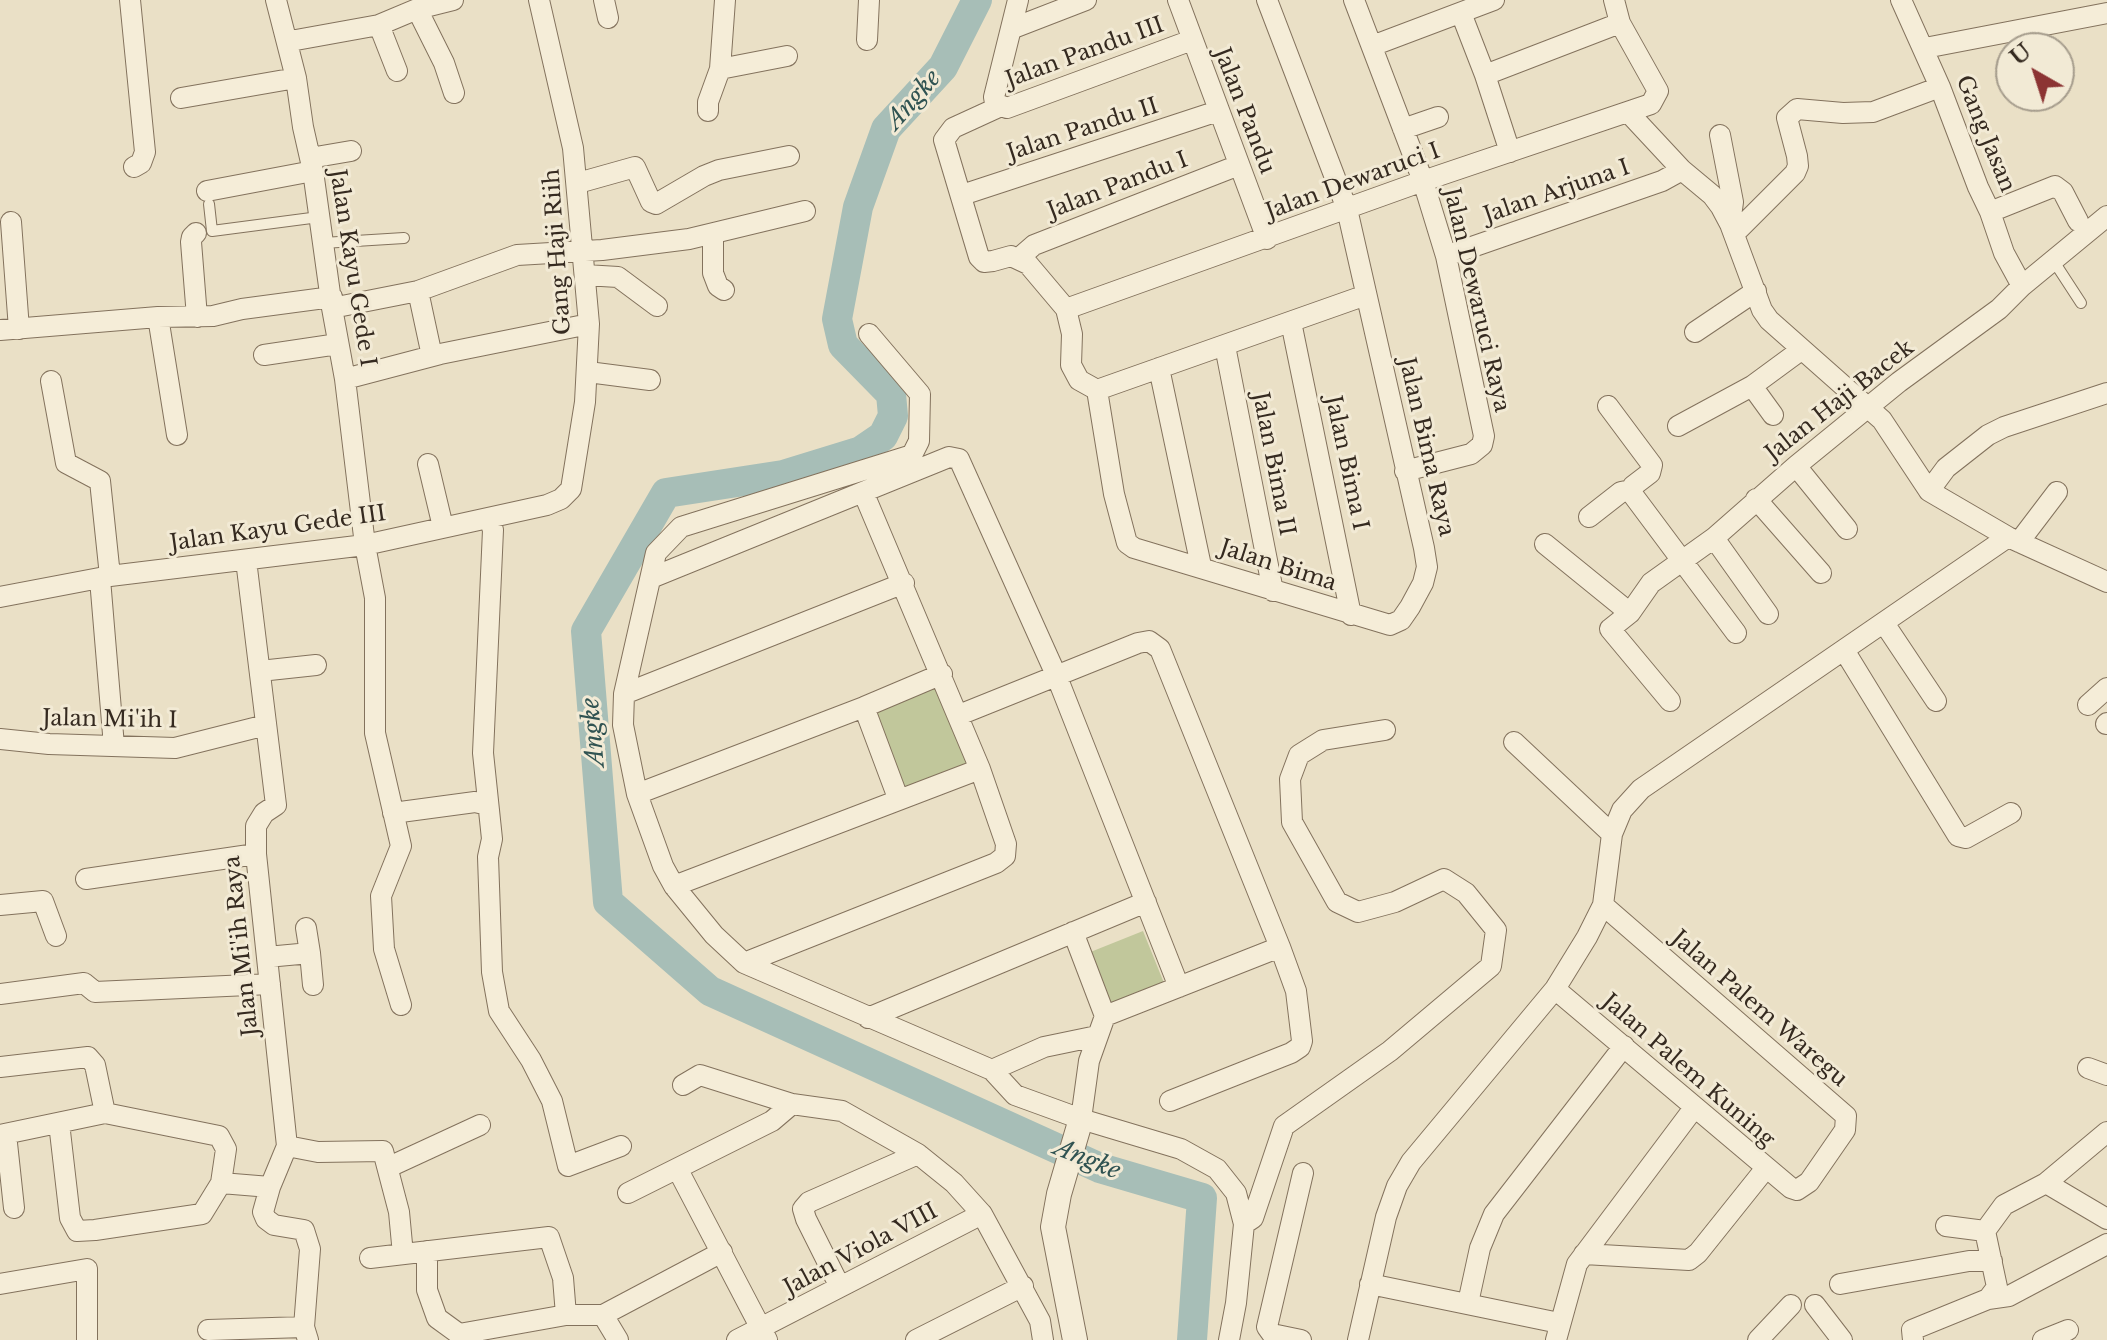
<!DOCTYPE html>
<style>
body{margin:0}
#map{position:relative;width:2107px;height:1340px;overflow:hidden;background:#eae0c6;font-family:"Libre Baskerville",serif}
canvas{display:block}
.north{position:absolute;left:1995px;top:32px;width:80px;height:80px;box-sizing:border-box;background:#f2ead5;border:2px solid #a69d8d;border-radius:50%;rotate:321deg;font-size:22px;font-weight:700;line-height:32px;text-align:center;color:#352a20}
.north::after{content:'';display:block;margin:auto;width:28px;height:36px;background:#8c3433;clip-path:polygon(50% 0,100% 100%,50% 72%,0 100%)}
</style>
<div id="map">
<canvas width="2107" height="1340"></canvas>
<div class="north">U</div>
</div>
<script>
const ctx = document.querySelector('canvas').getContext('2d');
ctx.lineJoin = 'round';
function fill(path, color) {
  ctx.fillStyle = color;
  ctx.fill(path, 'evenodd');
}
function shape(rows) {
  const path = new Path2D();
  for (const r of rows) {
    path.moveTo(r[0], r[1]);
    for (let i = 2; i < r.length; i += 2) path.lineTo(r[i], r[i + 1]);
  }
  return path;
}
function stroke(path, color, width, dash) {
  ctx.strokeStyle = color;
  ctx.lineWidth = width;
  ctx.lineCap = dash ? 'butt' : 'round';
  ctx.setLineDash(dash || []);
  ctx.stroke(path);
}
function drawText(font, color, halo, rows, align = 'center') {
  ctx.font = font + ' "Libre Baskerville",serif';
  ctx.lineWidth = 6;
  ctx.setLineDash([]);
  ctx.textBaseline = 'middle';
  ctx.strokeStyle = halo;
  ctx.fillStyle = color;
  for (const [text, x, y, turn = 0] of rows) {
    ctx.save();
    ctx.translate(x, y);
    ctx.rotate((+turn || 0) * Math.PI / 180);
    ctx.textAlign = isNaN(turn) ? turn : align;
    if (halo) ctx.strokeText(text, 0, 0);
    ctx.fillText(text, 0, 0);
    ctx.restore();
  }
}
const green = shape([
 [937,682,973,766,901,791,870,710],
 [1143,931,1164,983,1108,1005,1088,953]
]);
const river = shape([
 [977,0,943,67,886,129,858,207,837,319,843,345,891,394,893,416,883,436,861,451,783,475,666,493,586,631,608,902,710,991,1100,1168,1202,1198,1192,1340]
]);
const service = shape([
 [209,204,212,231,319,217],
 [323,243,404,238],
 [2053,260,2081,303]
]);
const minor = shape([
 [130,0,145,152,141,163,134,167],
 [276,0,296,78,303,127,313,171,332,308,345,379,365,545,375,598,375,733,401,846,381,896,384,949,401,1005],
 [604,0,608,18],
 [1018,0,994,97,995,103,1007,108,1192,40],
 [1178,0,1267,239],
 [1354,0,1423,181,1446,256,1484,436,1482,445,1471,454,1405,471],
 [1901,0,1940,87,1978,187,1990,212,2004,253,2022,286],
 [417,9,444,63,454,93],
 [1461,13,1485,75,1620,23],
 [379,25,397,71],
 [1011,29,1086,0],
 [286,39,296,40,379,25,417,9,453,0],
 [867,40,869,0],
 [1372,46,1494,0],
 [1925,48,2107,13],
 [720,69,787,56],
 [1485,75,1510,152],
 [181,98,296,78],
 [1001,106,953,128,944,140,979,257,984,262,993,261,1011,256,1028,264,1066,309,1072,334,1071,365,1079,380,1097,390],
 [708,111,708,102,720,69,725,0],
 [1628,112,1682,170,1712,195,1721,207,1730,224,1762,310,1769,320,1882,420,1929,491,2008,537,2107,582],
 [1403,129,1438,117],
 [1720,135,1733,202,1730,224],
 [310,158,351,151],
 [578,183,635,167,651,202,656,204,704,176,719,170,789,156],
 [207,191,313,171],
 [962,195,1218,111],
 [1990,212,2055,186,2063,192,2078,221],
 [11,222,19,329],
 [196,233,192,237,191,242,197,317],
 [713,234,713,273,718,286,724,290],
 [1734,234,1795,173,1798,166,1797,156,1787,118,1797,109,1843,113,1873,112,1940,87],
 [1446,256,1662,181,1682,170],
 [1019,258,1034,245,1239,165],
 [585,275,618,277,657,306],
 [418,291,432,356],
 [332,308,418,291,517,255,602,250,689,239,805,211],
 [1066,309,1423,181,1651,104,1658,91,1620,23,1614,0],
 [158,317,177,435],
 [1291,322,1351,615],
 [0,330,158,317,213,316,242,309,332,297],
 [1695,332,1756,291],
 [869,334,920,394,919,441,912,455,681,527,656,553,624,694,623,725,637,794,663,866,674,886,714,935,744,963,992,1070,1044,1047,1097,1036],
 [1225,346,1273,591],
 [264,355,338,344],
 [1159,368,1201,566],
 [588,372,650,380],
 [345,379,440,354,589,324],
 [51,381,66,463,100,481,110,576],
 [1752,386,1773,415],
 [1097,390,1114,494,1127,543,1134,548,1390,625,1401,620,1410,607,1423,583,1427,567,1424,548,1347,209,1267,0],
 [1097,390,1366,295],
 [1608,406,1652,465,1650,473,1633,486,1631,490,1633,495,1736,633],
 [1678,426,1752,386,1801,350],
 [428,464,443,527],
 [1796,466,1847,529],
 [1929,491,1946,468,1988,435,2004,427,2107,393],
 [1756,499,1821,573],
 [1589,517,1621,492,1631,490],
 [489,518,493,530,483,753,492,839,488,857,492,972,499,1011,531,1060,552,1101,568,1166,621,1146],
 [1714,538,1768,614],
 [2019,542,2057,492],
 [1545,544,1630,613],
 [246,560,276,805,264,813,256,826,256,854,287,1146,270,1187,263,1212,266,1219,274,1225,304,1230,310,1249,304,1327,308,1340],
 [651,578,949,457,959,459,1057,677,1179,987],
 [100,579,114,746],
 [0,597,110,576,365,545,547,505,561,499,571,489,585,402,589,324,573,148,539,0],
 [1884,623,1936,701],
 [1844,650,1958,836,1966,838,2011,813],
 [260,671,316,665],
 [624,694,904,583],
 [1670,701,1610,629,1630,613,1651,583,1714,538,1796,466,1899,382,1999,309,2022,286,2107,216],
 [2088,705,2107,688],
 [864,707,898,798],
 [959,715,1138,643,1149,641,1160,649,1280,947,1296,991,1302,1041,1300,1047,1291,1053,1170,1101],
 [2106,724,2107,723],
 [0,739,49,744,175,748,266,725],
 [1514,742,1612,834],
 [637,794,864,707,942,674],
 [393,813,475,802,488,805],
 [86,879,256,854],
 [674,886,980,769],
 [0,905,43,901,56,936],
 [1073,932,1105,1016,1089,1061,1081,1119],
 [310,953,313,985],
 [267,957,310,953,306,928],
 [744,963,996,863,1005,856,1006,844,980,769,864,494],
 [1555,989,1791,1188,1797,1190,1809,1182,1845,1130,1846,1116,1603,905],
 [0,994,84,983,95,992,270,984],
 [1105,1016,1280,947],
 [868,1018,1146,902],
 [0,1067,88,1057,95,1065,105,1113],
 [2088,1068,2107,1075],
 [992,1070,1015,1095,1081,1119,1181,1149,1217,1169,1236,1193,1244,1224,1236,1303,1229,1340],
 [683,1085,700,1075,792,1104,842,1111,918,1154,954,1183,982,1214,1040,1321,1043,1340],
 [6,1134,14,1208],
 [0,1135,105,1113,219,1136,226,1149,221,1183,202,1214,95,1230,77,1231,70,1218,59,1123],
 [287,1146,318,1152,383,1151,399,1212,402,1244],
 [389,1167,480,1125],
 [678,1170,767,1340],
 [221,1183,270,1187],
 [2046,1183,2107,1219],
 [628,1193,772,1121,792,1104],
 [1244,1224,1253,1218,1284,1126,1390,1051,1491,966,1496,930,1466,893,1444,879,1395,902,1358,912,1337,902,1292,822,1290,779,1299,755,1323,740,1385,730],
 [1946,1226,1985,1231],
 [427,1251,427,1290,437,1318,459,1334,566,1315,603,1315,618,1340],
 [1584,1254,1689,1260,1698,1253,1766,1168],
 [370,1258,549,1237,563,1278,566,1315],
 [0,1284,87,1269,87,1340],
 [1370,1284,1559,1323],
 [1840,1284,1969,1261,1992,1261],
 [840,1287,806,1219,803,1209,809,1202,918,1154],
 [1988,1299,2009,1296,2107,1244],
 [1468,1303,1480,1248,1494,1214,1624,1046],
 [1815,1305,1842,1340],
 [603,1315,722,1252],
 [208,1330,304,1327],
 [737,1340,982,1214],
 [916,1340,1023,1286],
 [1301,1340,1272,1334,1267,1327,1303,1173],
 [1358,1340,1386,1217,1397,1186,1411,1162,1555,989,1587,937,1603,905,1612,834,1622,810,1641,789,2008,537],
 [1556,1340,1577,1264,1694,1108],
 [1758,1340,1791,1305],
 [1913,1340,1912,1330,1988,1299,1997,1287,1985,1231,2004,1205,2046,1183,2107,1132],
 [2043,1340,2068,1330]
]);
const tertiary = shape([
 [1075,1340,1053,1227,1059,1194,1081,1119]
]);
const streetNames = [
 ["Jalan Pandu III",1085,53,-20],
 ["Jalan Pandu",1244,111,69],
 ["Jalan Pandu II",1083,130,-18],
 ["Gang Jasan",1985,134,68],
 ["Jalan Dewaruci I",1353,182,-20],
 ["Jalan Pandu I",1118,186,-21],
 ["Jalan Arjuna I",1557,192,-19],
 ["Gang Haji Riih",558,252,-94],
 ["Jalan Kayu Gede I",352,268,81],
 ["Jalan Dewaruci Raya",1476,300,77],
 ["Jalan Haji Bacek",1840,401,-38],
 ["Jalan Bima Raya",1426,447,77],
 ["Jalan Bima I",1346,463,78],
 ["Jalan Bima II",1273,464,79],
 ["Jalan Kayu Gede III",278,529,-8],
 ["Jalan Bima",1278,566,18],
 ["Jalan Mi'ih I",110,720,1],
 ["Jalan Mi'ih Raya",242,946,-96],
 ["Jalan Palem Waregu",1759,1009,41],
 ["Jalan Palem Kuning",1688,1071,41],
 ["Jalan Viola VIII",861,1250,-28]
];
const waterNames = [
 ["Angke",914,100,-49],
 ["Angke",594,732,-95],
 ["Angke",1087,1160,22]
];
fill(green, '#c1c79b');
stroke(river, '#a7beb7', 30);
stroke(service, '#83725d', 12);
stroke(minor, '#83725d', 22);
stroke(tertiary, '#83725d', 26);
stroke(service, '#f5edd8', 10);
stroke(minor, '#f5edd8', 20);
stroke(tertiary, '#f5edd8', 24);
drawText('22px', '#352a20', '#f2ead5', streetNames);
drawText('italic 24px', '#305352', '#f2ead5', waterNames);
</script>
